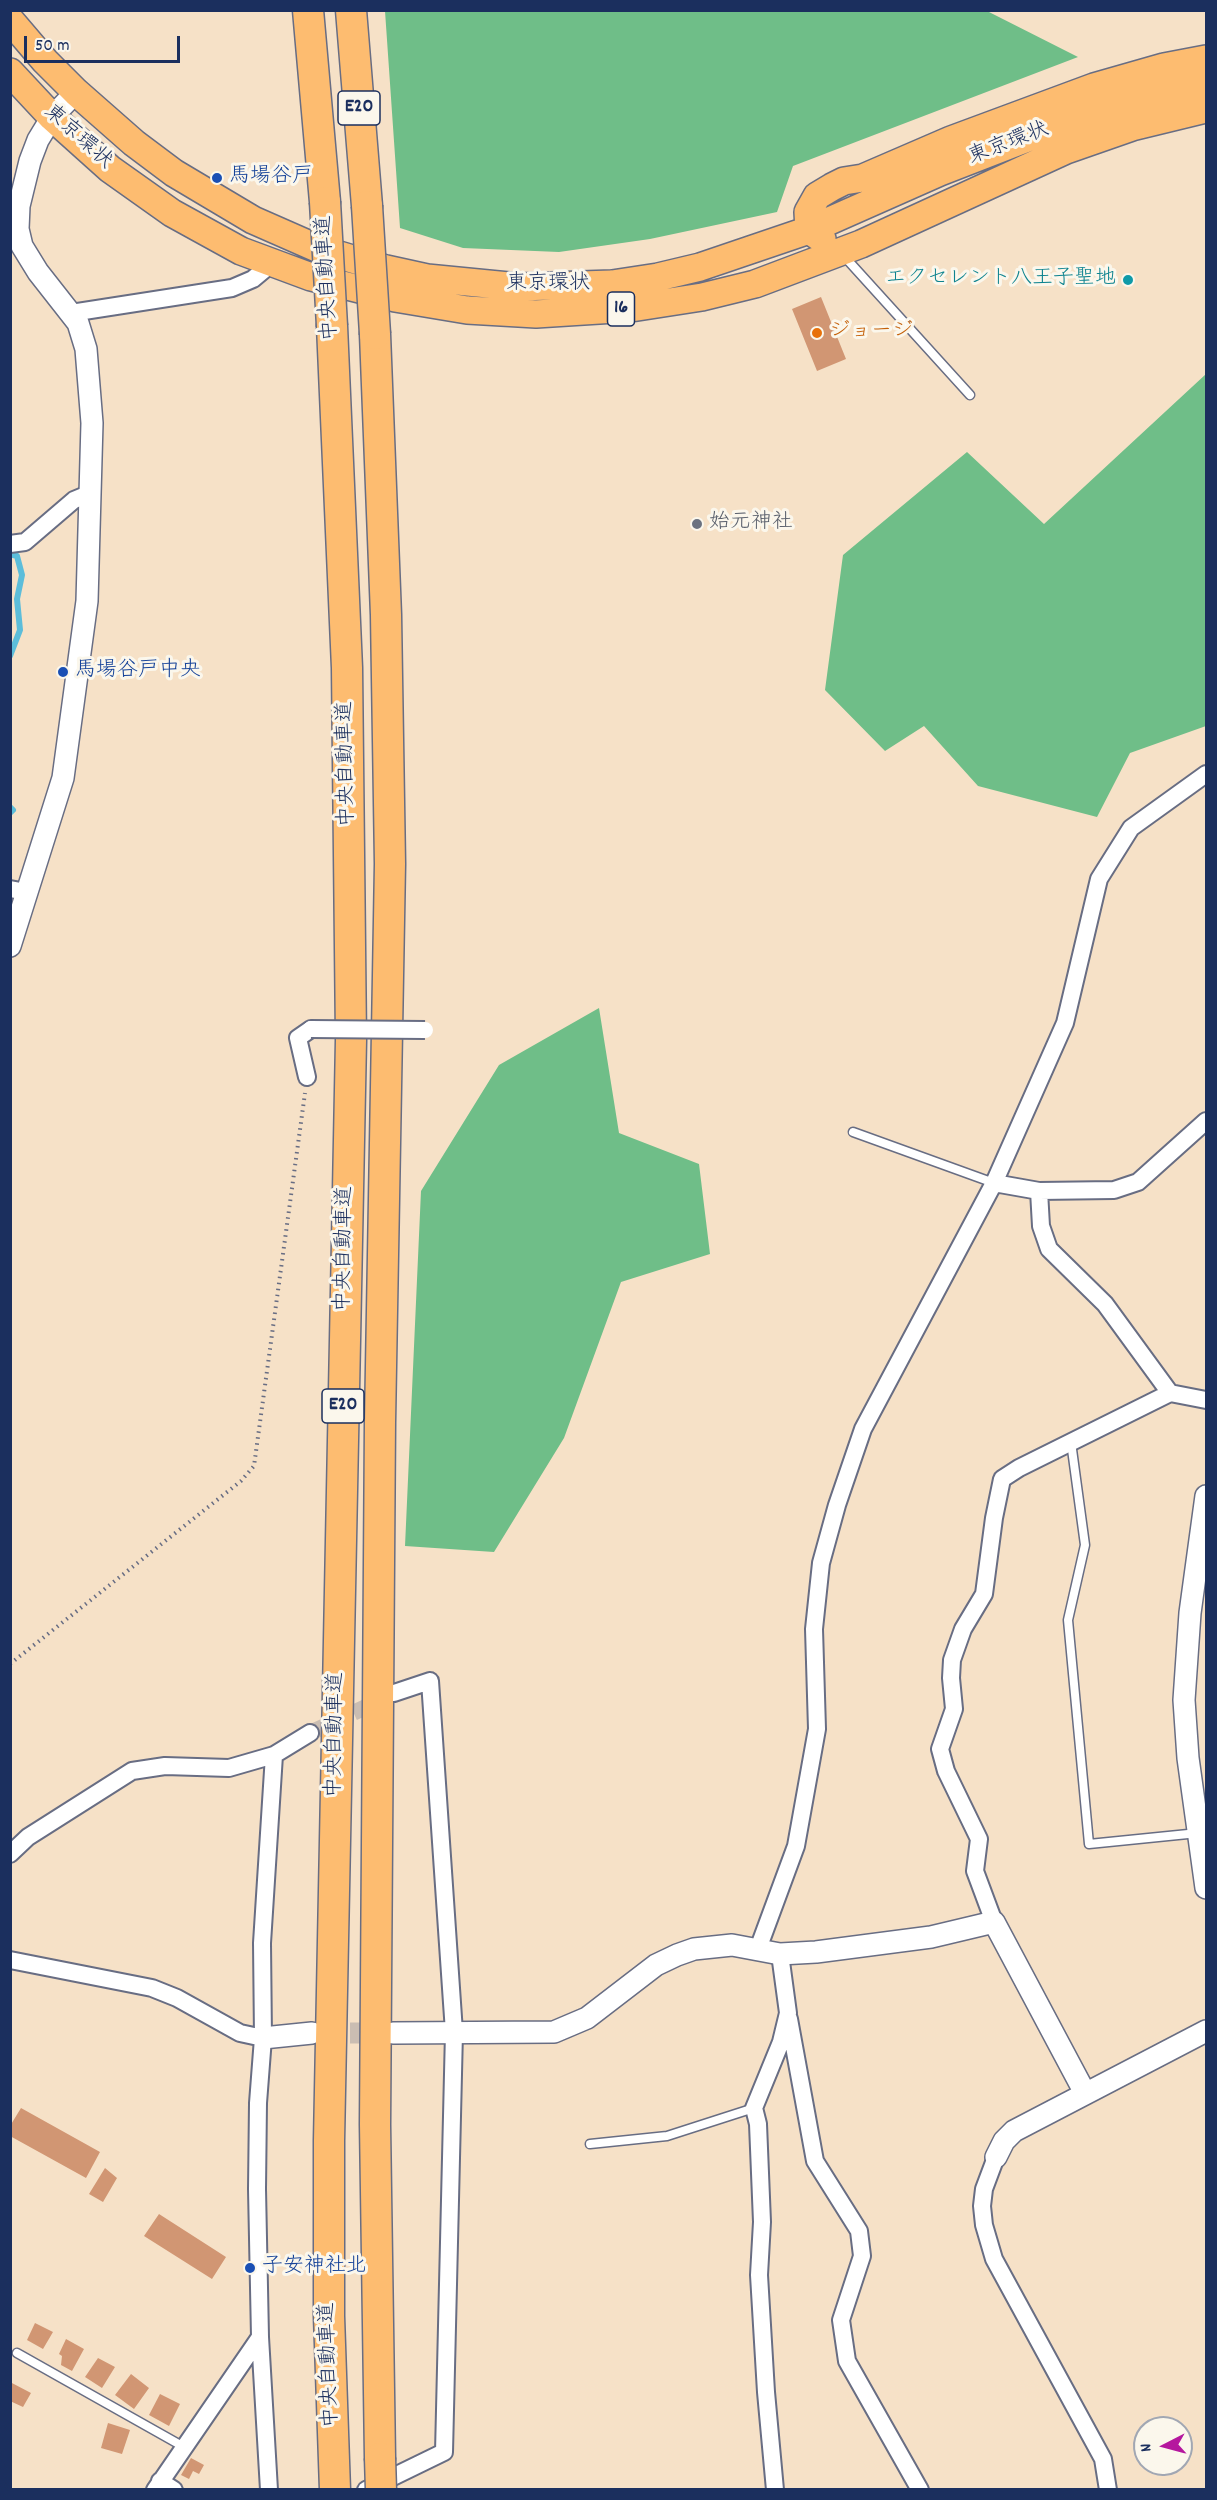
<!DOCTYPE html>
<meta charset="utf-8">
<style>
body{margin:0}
#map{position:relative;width:1217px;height:2500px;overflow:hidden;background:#f6e1c7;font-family:Dekko,sans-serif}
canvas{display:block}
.frame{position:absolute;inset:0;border:12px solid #1b2f5e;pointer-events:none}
.north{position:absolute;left:1133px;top:2416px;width:60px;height:60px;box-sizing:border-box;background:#fbf7ec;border:2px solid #a1a7b3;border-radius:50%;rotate:264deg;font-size:16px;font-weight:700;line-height:24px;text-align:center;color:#1b2f5e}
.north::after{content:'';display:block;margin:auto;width:21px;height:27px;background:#b5179e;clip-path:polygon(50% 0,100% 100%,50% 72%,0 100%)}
.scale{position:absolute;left:24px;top:36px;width:156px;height:27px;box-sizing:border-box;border:3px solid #1b2f5e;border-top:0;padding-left:8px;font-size:18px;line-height:21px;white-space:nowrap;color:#1b2f5e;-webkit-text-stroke:4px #fbf7ec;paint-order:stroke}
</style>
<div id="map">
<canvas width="1217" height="2500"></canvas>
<div class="frame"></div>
<div class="north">N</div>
<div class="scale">50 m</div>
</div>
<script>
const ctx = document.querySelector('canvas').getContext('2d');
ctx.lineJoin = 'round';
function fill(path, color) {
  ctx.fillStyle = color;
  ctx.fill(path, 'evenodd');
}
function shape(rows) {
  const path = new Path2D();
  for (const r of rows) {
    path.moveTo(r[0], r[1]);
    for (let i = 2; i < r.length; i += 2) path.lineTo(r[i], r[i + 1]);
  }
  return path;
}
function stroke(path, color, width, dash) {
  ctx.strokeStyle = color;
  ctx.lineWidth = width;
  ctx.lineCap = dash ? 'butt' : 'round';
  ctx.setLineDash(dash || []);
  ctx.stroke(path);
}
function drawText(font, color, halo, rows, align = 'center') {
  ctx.font = font + ' Dekko,"Klee One",sans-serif';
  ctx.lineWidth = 6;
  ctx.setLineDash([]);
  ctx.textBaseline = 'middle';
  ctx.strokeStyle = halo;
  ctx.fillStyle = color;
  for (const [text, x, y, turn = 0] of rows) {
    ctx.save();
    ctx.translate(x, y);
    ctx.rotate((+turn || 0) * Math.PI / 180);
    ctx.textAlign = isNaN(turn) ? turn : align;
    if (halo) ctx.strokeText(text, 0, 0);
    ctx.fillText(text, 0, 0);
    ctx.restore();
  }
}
const forest = shape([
 [385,11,987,11,1078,57,793,166,777,212,650,239,559,252,463,248,400,228],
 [1206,374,1206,726,1130,753,1097,817,978,786,924,726,885,751,825,690,843,555,967,452,1044,524],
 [599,1008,619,1133,699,1164,710,1254,621,1282,564,1438,494,1552,405,1546,421,1191,499,1065]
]);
const stream = shape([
 [10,554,17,556,22,575,17,599,20,630,10,656],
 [10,807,13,810,10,813]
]);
const building = shape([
 [821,297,846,359,817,371,792,309],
 [21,2108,100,2152,86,2178,10,2136,10,2126],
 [105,2168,117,2178,103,2202,89,2194],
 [159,2214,226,2257,212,2279,144,2236],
 [35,2323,53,2332,43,2349,27,2340],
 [66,2339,84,2349,72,2371,61,2365,62,2356,59,2354],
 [98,2358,115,2367,102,2388,85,2377],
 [131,2374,149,2388,134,2409,115,2395],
 [10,2382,31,2393,23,2407,10,2401],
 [160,2394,180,2404,169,2426,149,2415],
 [108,2423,130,2430,122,2454,101,2448],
 [191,2458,204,2465,199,2474,193,2471,189,2479,181,2475]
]);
const minorTunnel = shape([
 [310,1733,383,1699]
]);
const tertiaryTunnel = shape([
 [319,2033,390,2033]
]);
const path = shape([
 [10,1664,241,1481,254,1466,305,1093]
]);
const service = shape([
 [843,255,970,395],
 [853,1132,994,1183],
 [1071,1442,1085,1545,1068,1620,1089,1844,1198,1833],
 [590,2144,667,2136,754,2108],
 [17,2353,184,2447]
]);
const minor = shape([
 [71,313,232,288,253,279,271,264],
 [10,544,25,542,74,500,91,493],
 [10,889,26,892],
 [307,1077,298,1038,311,1029],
 [994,1183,1039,1191,1114,1190,1138,1182,1206,1121],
 [1039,1191,1041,1226,1049,1249,1105,1304,1170,1393],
 [10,1854,28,1837,132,1771,165,1766,229,1768,274,1755,310,1733],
 [994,1922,975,1871,979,1839,946,1771,940,1749,954,1709,951,1678,952,1660,963,1629,984,1594,994,1518,1002,1479,1019,1468,1170,1393,1206,1400],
 [758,1949,796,1846,817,1729,814,1629,821,1563,837,1505,863,1429,994,1183,1065,1023,1099,879,1131,828,1206,774],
 [10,1960,152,1988,177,1998,240,2033,263,2038],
 [789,2019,815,2161,859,2231,862,2256,841,2320,847,2361,920,2490],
 [996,2157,984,2189,982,2206,984,2225,994,2259,1103,2459,1108,2490],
 [160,2481,174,2490],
 [155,2490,260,2337],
 [269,2490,260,2337,257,2189,258,2103,263,2038,262,1943,274,1755],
 [366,2490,444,2452,454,2032,430,1681,394,1693],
 [775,2490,766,2392,759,2275,762,2222,758,2124,754,2108,781,2042,788,2013,780,1954]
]);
const tertiary = shape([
 [10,946,63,778,87,601,92,423,86,349,78,323,38,272,22,246,18,229,19,206,30,161,38,140,52,117,76,92],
 [1206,1496,1190,1613,1184,1700,1188,1758,1206,1888],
 [393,2033,554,2032,587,2018,656,1965,677,1955,694,1949,732,1945,780,1954,816,1952,931,1937,994,1922,1085,2093],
 [263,2038,312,2033],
 [996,2157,1004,2141,1014,2131,1206,2031]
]);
const trunk = shape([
 [10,20,45,61,76,92,134,143,174,173,253,220,319,249,386,269,427,278,519,287,612,284,658,277,700,267,809,230,940,172,1074,120,1147,96,1206,83],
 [10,72,52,117,110,169,172,213,241,251,311,277,395,298,467,310,536,314,631,308,702,297,755,284,861,244,1066,150,1132,127,1206,109],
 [822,239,809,230,808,212,817,196,832,187,844,181,863,178,951,140,1094,87,1164,67,1206,59]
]);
const motorway = shape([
 [308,10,325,202],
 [351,10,367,206],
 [332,326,347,668,351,1040,329,2140,329,2316,335,2490],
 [375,334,386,615,390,864,380,1422,375,2124,380,2458]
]);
const minorBridge = shape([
 [311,1029,425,1030]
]);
const motorwayBridge = shape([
 [325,202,332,326],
 [367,206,375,334],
 [380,2458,381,2490]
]);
const markers = [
 [217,178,6,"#1a4fb4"],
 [1128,280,6,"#0f9aa8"],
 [817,333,6,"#e8710a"],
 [697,524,6,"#6b7280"],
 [63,672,6,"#1a4fb4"],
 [250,2268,6,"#1a4fb4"]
];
const shields = [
 [359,108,42],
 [621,309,27],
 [343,1406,42]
];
const shieldNames = [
 ["E20",359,108],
 ["16",621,309],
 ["E20",343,1406]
];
const streetNames = [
 ["東京環状",77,138,42],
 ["東京環状",1009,145,-21],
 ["中央自動車道",329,278,-93],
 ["東京環状",548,285],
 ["中央自動車道",348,764,-91],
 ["中央自動車道",346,1249,-89],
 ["中央自動車道",337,1735,-89],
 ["中央自動車道",331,2365,-92]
];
const transitNames = [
 ["馬場谷戸",229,178],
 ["馬場谷戸中央",75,672],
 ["子安神社北",262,2268]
];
const cultureNames = [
 ["エクセレント八王子聖地",1116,280]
];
const foodNames = [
 ["ジョージ",829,333]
];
const worshipNames = [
 ["始元神社",709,524]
];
fill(forest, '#6fbe88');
stroke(stream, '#5cbdda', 6);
fill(building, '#d19673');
stroke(minorTunnel, '#cabdb2', 16, [16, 8]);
stroke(tertiaryTunnel, '#cabdb2', 21, [21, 10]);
stroke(service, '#686d83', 11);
stroke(minor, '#686d83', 20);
stroke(tertiary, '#686d83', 24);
stroke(trunk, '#686d83', 30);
stroke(motorway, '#686d83', 33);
stroke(path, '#686d83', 4, [1.5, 4.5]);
stroke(service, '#fff', 8);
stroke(minor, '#fff', 16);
stroke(tertiary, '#fff', 21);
stroke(trunk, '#fdbc70', 27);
stroke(motorway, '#fdbc70', 30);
stroke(minorBridge, '#686d83', 20, []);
stroke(motorwayBridge, '#686d83', 33, []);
stroke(minorBridge, '#fff', 16);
stroke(motorwayBridge, '#fdbc70', 30);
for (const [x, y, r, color] of markers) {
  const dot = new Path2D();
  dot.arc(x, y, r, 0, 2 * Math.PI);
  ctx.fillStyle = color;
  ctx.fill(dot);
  stroke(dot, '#fbf7ec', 2);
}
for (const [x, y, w] of shields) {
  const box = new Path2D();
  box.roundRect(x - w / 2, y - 17, w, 34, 4.5);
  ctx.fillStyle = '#fbf7ec';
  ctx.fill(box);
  stroke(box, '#1b2f5e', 1.5);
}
drawText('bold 20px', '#1b2f5e', null, shieldNames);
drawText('21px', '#1b2f5e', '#fbf7ec', streetNames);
drawText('21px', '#164399', '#fbf7ec', transitNames, 'left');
drawText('21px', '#0d838f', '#fbf7ec', cultureNames, 'right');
drawText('21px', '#c56008', '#fbf7ec', foodNames, 'left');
drawText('21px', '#5b616d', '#fbf7ec', worshipNames, 'left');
</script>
